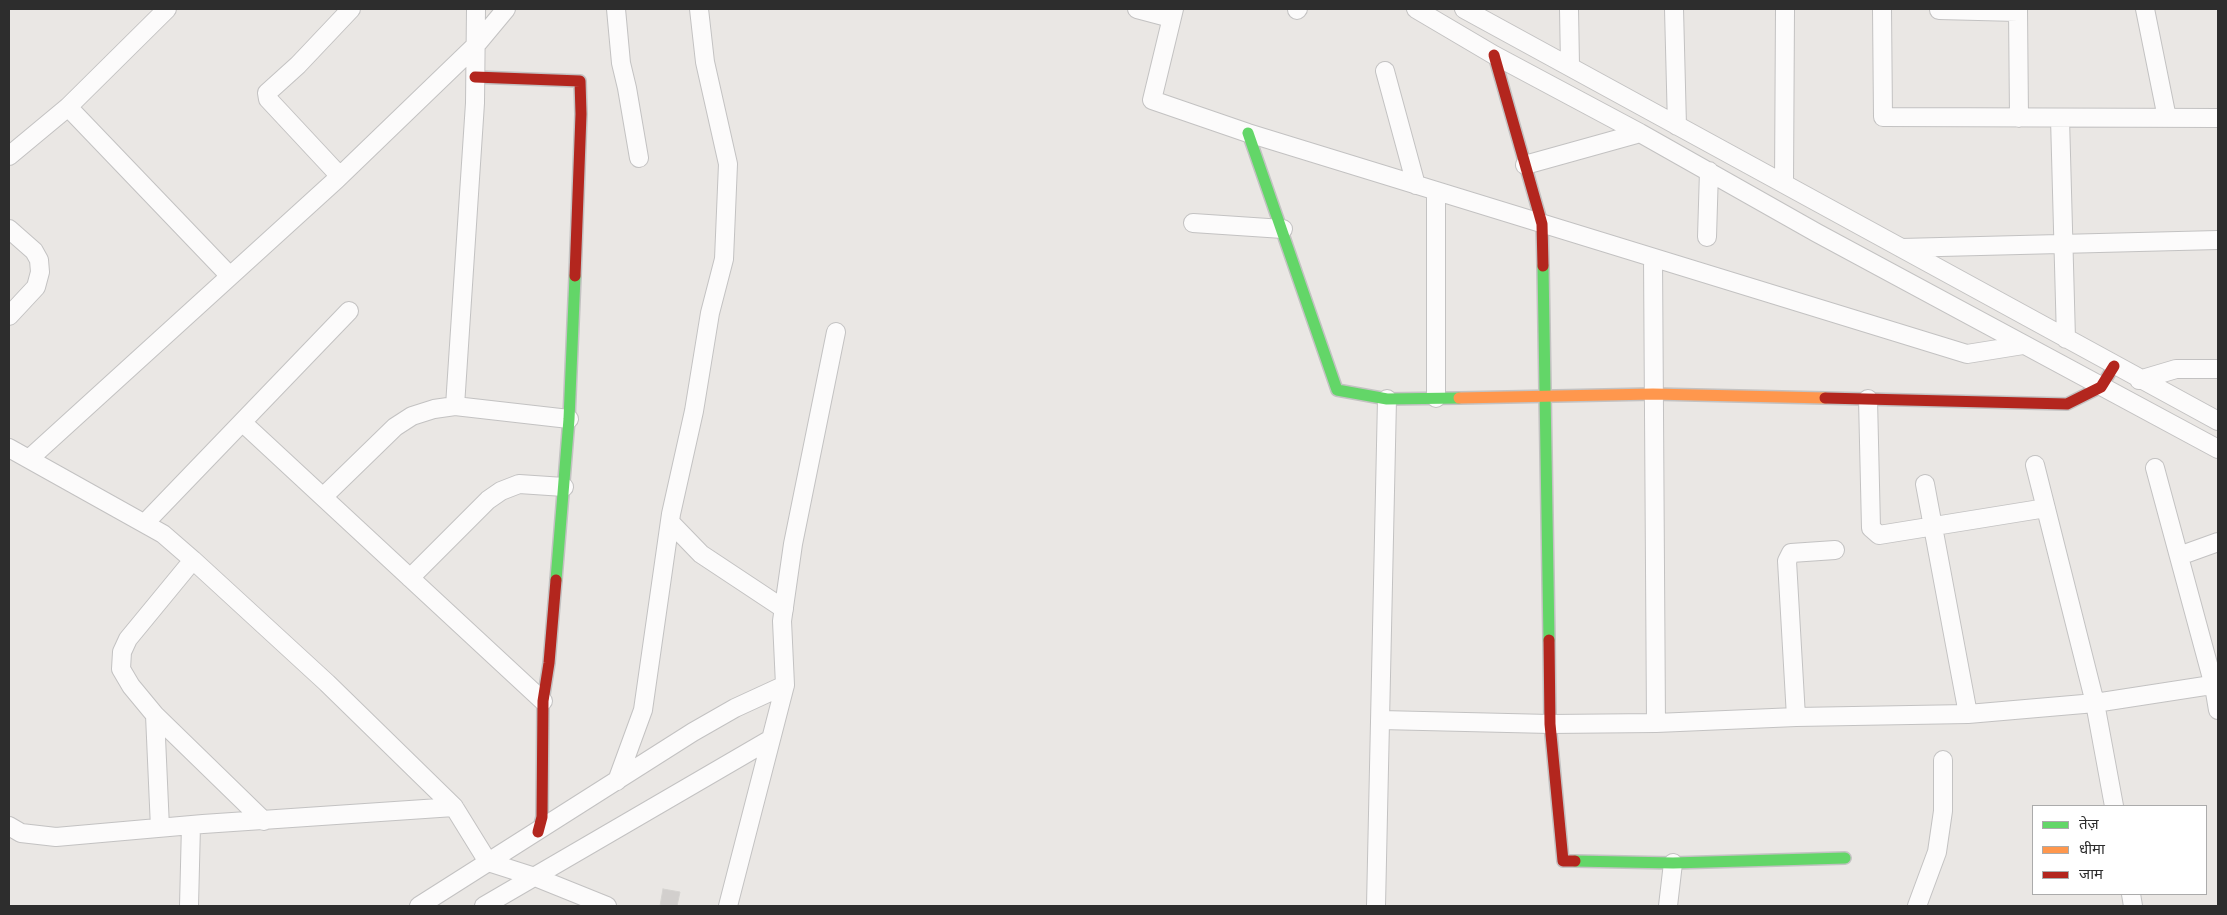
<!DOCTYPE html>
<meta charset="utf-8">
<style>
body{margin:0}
#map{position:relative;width:2227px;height:915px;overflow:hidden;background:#eae7e4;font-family:"Sofia Sans Condensed","Noto Sans Devanagari",sans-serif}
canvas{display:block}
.frame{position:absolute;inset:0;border:10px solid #2d2d2d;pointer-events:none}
.legend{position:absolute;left:2032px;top:805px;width:175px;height:90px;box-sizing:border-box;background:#fff;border:1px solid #ababab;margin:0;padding:6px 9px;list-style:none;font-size:15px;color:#2d2d2d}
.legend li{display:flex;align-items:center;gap:10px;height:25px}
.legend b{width:25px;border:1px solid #ababab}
</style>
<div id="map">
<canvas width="2227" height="915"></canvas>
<div class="frame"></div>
<ul class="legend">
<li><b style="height:6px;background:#63d668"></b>तेज़</li>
<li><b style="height:6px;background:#ff974d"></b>धीमा</li>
<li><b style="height:6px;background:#b3261e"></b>जाम</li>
</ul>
</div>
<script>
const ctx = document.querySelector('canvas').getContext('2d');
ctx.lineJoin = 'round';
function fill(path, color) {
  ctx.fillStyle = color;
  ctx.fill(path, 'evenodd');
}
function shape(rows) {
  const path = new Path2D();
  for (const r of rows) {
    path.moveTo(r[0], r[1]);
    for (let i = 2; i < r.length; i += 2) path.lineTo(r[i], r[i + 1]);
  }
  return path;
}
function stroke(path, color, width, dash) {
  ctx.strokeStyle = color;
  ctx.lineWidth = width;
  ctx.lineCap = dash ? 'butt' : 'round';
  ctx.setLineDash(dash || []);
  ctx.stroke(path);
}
const building = shape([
 [663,889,680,892,677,906,660,906,663,889]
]);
const street = shape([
 [616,9,621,63,627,88,639,158],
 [1137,9,1171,18],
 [1174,9,1152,100,1248,133,1967,354,2023,345],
 [1416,9,1494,55,1640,133,1817,233,2218,449],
 [1464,9,2218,421],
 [1569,9,1570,65],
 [1674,9,1677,126],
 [1882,9,1883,117,2218,118],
 [2018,9,2019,118],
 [2145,9,2167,118],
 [1297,10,1298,9],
 [1939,10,2018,12],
 [1385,71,1416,185],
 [68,107,229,275],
 [2060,118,2066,339],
 [9,156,68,107,167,9],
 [1525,165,1640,133],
 [337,179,476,45,506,9],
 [1784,184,1785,9],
 [1193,223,1283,229],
 [9,229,34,251,39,260,40,272,36,287,9,316],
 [1707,237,1709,171],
 [1901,248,2218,240],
 [1653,258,1656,723],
 [2139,380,2176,369,2218,369],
 [1436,398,1436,191],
 [1868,399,1871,528,1879,535,2046,508],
 [455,406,475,103,476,9],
 [242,422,543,701],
 [9,448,163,534,193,560,327,683,454,807,488,862,535,877,607,906],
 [29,459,337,179,337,173,268,99,267,93,298,65,351,9],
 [2035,465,2095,703,2114,806],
 [2155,468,2214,686,2218,710],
 [1925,484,1968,714],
 [323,497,395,427,412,416,434,409,455,406,569,419],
 [670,522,701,554,784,609],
 [145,523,349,311],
 [2179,556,2218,542],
 [193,560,128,639,122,652,121,669,131,686,155,715,264,821],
 [410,578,488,500,501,491,519,484,564,487],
 [155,715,160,828],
 [1796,717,1787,561,1791,553,1835,550],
 [1381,720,1550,724,1656,723,1796,717,1968,714,2095,703,2218,684],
 [617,781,643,710,671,514,694,411,710,313,724,259,728,164,705,62,699,9],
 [9,826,21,833,56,837,203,824,454,807],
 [2131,894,2133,906],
 [189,906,191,825],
 [419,906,693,732,735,708,785,685,782,621,793,544,836,332],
 [484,906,771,739],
 [728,906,785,685],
 [1376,906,1387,399],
 [1668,906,1673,863],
 [1917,906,1937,852,1943,811,1943,760]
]);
const fast = shape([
 [1248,133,1337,390,1387,399,1459,398],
 [1543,266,1549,640],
 [556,580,569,419,575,276],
 [1575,861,1673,863,1845,858]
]);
const slow = shape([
 [1459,398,1653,394,1825,398]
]);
const jam = shape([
 [1494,55,1542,224,1543,266],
 [475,77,580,81,581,114,575,276],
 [1825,398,2067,404,2101,387,2114,366],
 [1549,640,1550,724,1563,861,1575,861],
 [538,832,542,817,543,701,549,663,556,580]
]);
fill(building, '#d2cfcd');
stroke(building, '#d5d3d0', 1);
stroke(street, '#c3c2c2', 20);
stroke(fast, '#c3c2c2', 14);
stroke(slow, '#c3c2c2', 14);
stroke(jam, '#c3c2c2', 14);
stroke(street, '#fcfbfb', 18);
stroke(fast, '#63d668', 11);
stroke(slow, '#ff974d', 11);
stroke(jam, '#b3261e', 11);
</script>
